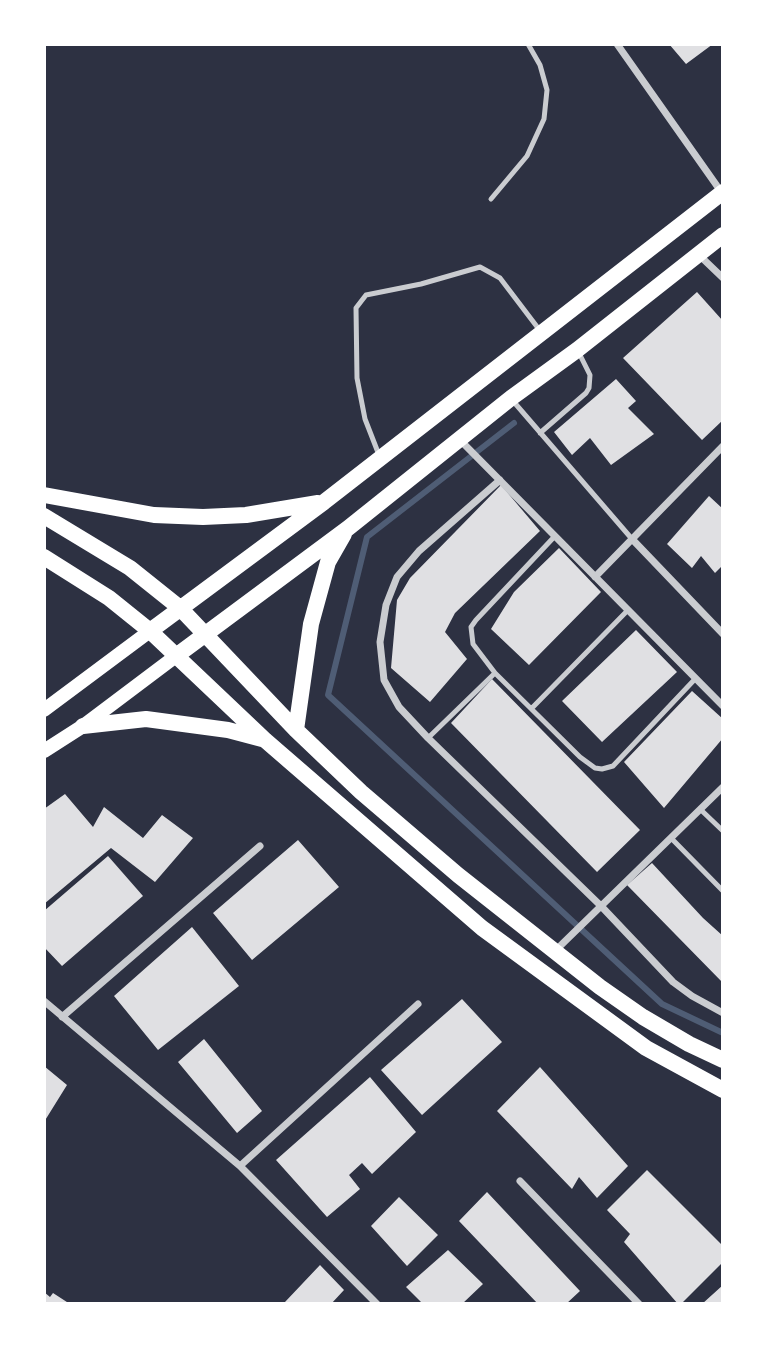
<!DOCTYPE html>
<style>
body{margin:0}
#map{position:relative;width:767px;height:1348px;overflow:hidden;background:#2d3142;font-family:Literata,serif}
canvas{display:block}
.frame{position:absolute;inset:0;border:46px solid #fff;pointer-events:none}
</style>
<div id="map">
<canvas width="767" height="1348"></canvas>
<div class="frame"></div>
</div>
<script>
const ctx = document.querySelector('canvas').getContext('2d');
ctx.lineJoin = 'round';
function shape(rows) {
  const path = new Path2D();
  for (const r of rows) {
    path.moveTo(r[0], r[1]);
    for (let i = 2; i < r.length; i += 2) path.lineTo(r[i], r[i + 1]);
  }
  return path;
}
function stroke(path, color, width, dash) {
  ctx.strokeStyle = color;
  ctx.lineWidth = width;
  ctx.lineCap = dash ? 'butt' : 'round';
  ctx.setLineDash(dash || []);
  ctx.stroke(path);
}
function fill(path, color) {
  ctx.fillStyle = color;
  ctx.fill(path, 'evenodd');
}
const stream = shape([
 [514,423,367,537,328,695,662,1004,723,1033]
]);
const building = shape([
 [669,44,713,44,686,64],
 [697,292,723,321,723,420,702,440,623,358],
 [616,379,636,401,628,408,654,434,611,465,590,438,572,455,554,432],
 [501,485,540,531,455,613,445,632,467,659,430,702,391,668,397,600,410,578],
 [709,496,723,509,723,565,715,573,701,556,692,568,667,544],
 [559,548,601,592,529,665,491,629,514,592],
 [636,630,677,672,602,742,562,701],
 [492,679,640,830,597,872,451,723],
 [692,691,723,719,723,738,664,808,624,762],
 [65,794,93,827,104,807,143,838,162,815,193,838,155,882,111,848,44,904,44,809],
 [298,840,339,887,252,960,213,913],
 [108,856,143,896,62,966,44,947,44,911],
 [652,863,703,918,723,936,723,983,627,885],
 [192,927,239,986,158,1050,114,996],
 [462,999,502,1042,422,1115,381,1070],
 [204,1039,262,1111,237,1133,178,1062],
 [44,1066,67,1085,44,1122],
 [540,1067,628,1166,597,1198,579,1177,572,1189,497,1111],
 [370,1077,416,1132,372,1174,362,1163,349,1175,360,1189,327,1217,276,1160],
 [647,1170,723,1246,723,1262,681,1304,678,1304,624,1242,630,1234,607,1210],
 [487,1192,580,1291,566,1304,538,1304,459,1221],
 [399,1197,438,1235,407,1266,371,1226],
 [448,1250,483,1284,462,1304,423,1304,406,1287],
 [320,1265,344,1290,331,1304,286,1304,285,1302],
 [723,1285,723,1304,702,1304],
 [44,1292,50,1297,53,1293,70,1304,44,1304]
]);
const service = shape([
 [491,199,527,156,544,119,547,90,540,65,528,44],
 [513,401,632,539],
 [540,433,586,393,589,388,590,375,579,353],
 [379,455,365,419,357,378,356,308,366,295,421,284,480,267,500,278,541,332],
 [555,536,476,620,471,627,473,644,495,673,580,757,595,768,602,769,613,766,696,678],
 [532,708,628,610],
 [428,738,495,673],
 [700,809,723,831],
 [671,838,723,891]
]);
const minor = shape([
 [617,44,722,193],
 [699,255,723,278],
 [460,440,723,706],
 [500,480,419,551,397,577,386,605,380,642,384,680,399,707,428,738,601,906,673,982,692,996,723,1013],
 [632,539,723,634],
 [595,577,723,446],
 [556,950,723,787],
 [44,1001,240,1166,377,1304],
 [62,1017,260,846],
 [240,1166,418,1004],
 [520,1181,639,1304]
]);
const secondary = shape([
 [44,710,150,631],
 [44,751,83,726,176,656]
]);
const primary = shape([
 [44,495,154,515,203,517,246,515,318,503],
 [44,516,130,568,180,608,296,730,361,792,458,875,600,987,643,1017,689,1044,723,1060],
 [44,557,109,598,150,631,265,740,482,928,646,1048,723,1090],
 [150,631,324,502,723,192],
 [176,656,347,529,511,398,577,350,723,235],
 [83,726,146,719,228,730,262,739],
 [296,730,311,624,328,562,344,534]
]);
stroke(stream, '#4f5d75', 6);
fill(building, '#e0e0e3');
stroke(service, '#caccd0', 5);
stroke(minor, '#caccd0', 7);
stroke(secondary, '#fff', 14);
stroke(primary, '#fff', 16);
</script>
